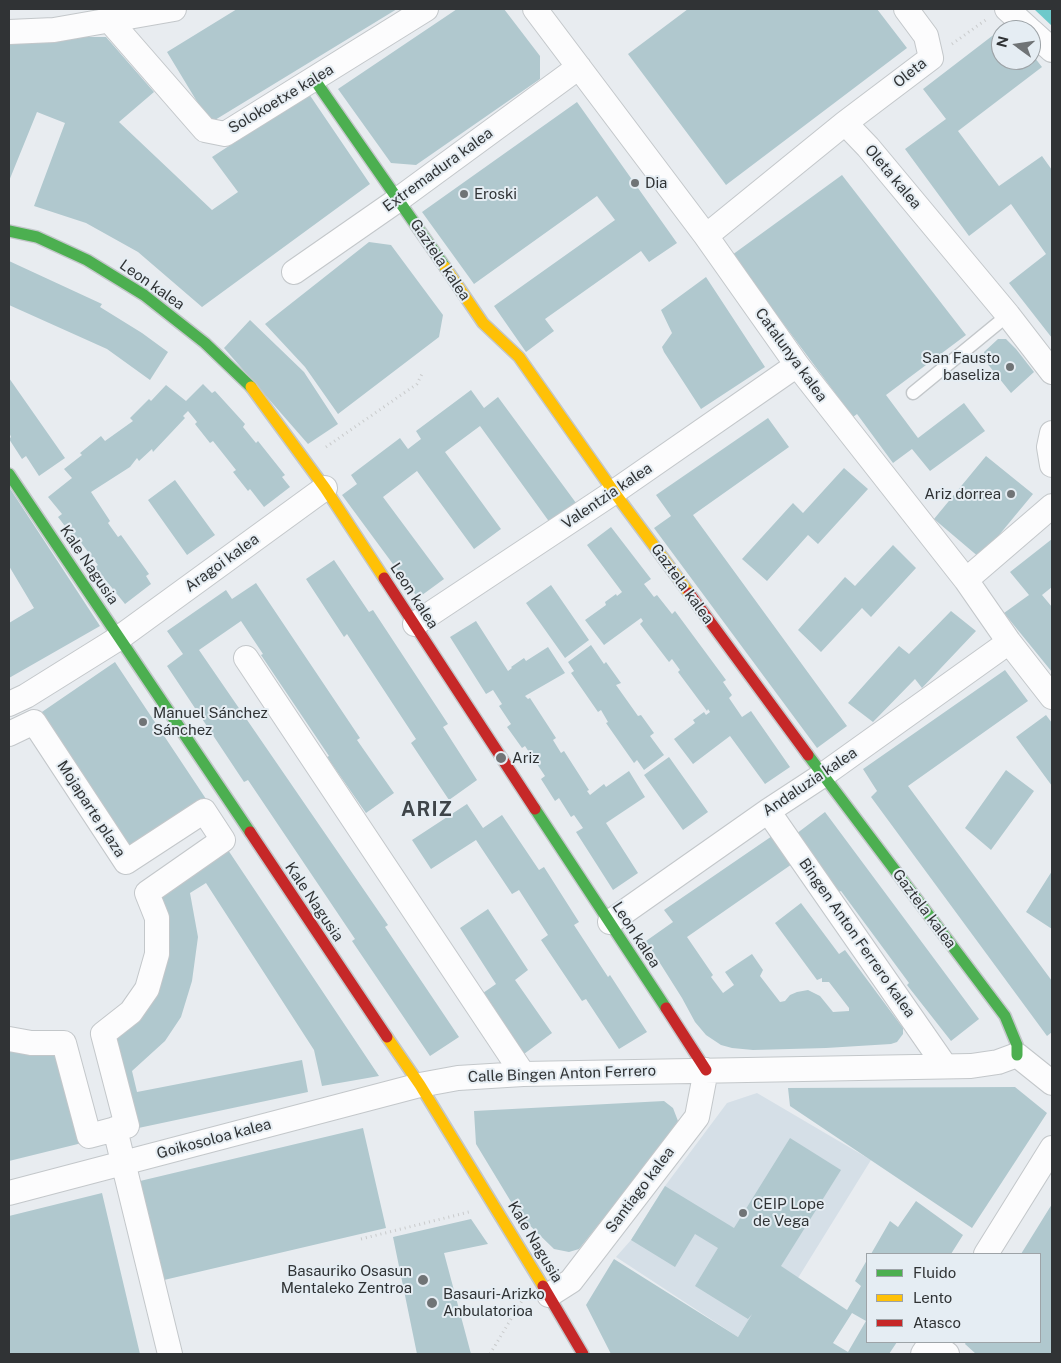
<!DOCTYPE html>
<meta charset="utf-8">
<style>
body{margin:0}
#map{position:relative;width:1061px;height:1363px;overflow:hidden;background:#e8ecf0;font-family:"Public Sans",sans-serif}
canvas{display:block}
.frame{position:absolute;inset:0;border:10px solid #303335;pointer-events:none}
.legend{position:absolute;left:866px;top:1253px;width:175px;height:90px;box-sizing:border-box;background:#e5edf3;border:1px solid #9da3a7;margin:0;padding:6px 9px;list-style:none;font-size:15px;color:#303335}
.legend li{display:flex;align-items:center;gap:10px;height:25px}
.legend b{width:25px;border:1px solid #9da3a7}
.north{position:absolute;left:991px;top:20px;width:50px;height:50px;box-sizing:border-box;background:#e5edf3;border:1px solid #9da3a7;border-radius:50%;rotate:284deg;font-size:14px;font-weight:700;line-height:20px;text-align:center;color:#303335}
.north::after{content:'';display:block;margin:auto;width:18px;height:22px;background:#707476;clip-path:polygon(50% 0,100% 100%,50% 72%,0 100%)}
</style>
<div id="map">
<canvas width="1061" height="1363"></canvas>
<div class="frame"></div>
<ul class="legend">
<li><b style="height:6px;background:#4caf50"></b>Fluido</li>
<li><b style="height:6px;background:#ffc107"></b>Lento</li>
<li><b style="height:6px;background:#c62828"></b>Atasco</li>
</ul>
<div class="north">N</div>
</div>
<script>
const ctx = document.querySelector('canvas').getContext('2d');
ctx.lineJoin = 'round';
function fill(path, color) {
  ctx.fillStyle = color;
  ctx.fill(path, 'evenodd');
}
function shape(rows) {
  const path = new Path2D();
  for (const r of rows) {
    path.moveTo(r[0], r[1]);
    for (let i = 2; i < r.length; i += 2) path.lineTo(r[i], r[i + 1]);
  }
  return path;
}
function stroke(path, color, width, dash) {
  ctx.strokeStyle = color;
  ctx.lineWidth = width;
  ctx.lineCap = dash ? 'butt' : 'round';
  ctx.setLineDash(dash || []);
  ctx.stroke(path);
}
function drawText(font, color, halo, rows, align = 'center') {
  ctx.font = font + ' "Public Sans",sans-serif';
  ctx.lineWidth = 4;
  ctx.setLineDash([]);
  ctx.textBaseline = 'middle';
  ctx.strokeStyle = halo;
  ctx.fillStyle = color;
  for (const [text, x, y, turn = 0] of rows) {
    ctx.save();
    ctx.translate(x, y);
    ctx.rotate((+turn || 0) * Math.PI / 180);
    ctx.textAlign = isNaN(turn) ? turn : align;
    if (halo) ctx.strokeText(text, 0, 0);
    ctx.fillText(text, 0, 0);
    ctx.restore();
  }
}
const built = shape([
 [757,1093,871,1160,798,1278,762,1298,738,1337,616,1257,631,1240,665,1186,727,1103]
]);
const water = shape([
 [1034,9,1052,9,1052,26]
]);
const building = shape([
 [237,9,397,9,210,123,167,52],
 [457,9,504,9,540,56,540,79,416,165,391,163,338,89],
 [688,9,877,9,907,48,726,185,628,54],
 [1009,23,1014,30,1001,30,1001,60,1031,60,1031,53,1042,67,958,131,999,186,1042,156,1052,170,1052,338,1009,283,1046,254,1011,204,969,236,905,149,946,119,923,89],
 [9,37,106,37,154,92,119,122,212,210,238,192,212,157,309,94,370,184,202,307,138,252,86,223,34,206,65,123,37,112,9,181],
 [577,102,677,243,649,262,641,251,545,319,554,331,526,352,494,306,615,220,597,196,474,284,422,212],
 [842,175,966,335,886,395,918,438,964,403,985,431,930,471,912,449,893,463,857,414,853,417,732,255],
 [369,242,391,245,443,315,439,337,338,414,305,367,265,324],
 [9,261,102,304,100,307,142,333,168,352,150,380,107,349,9,305],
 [706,277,765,367,701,409,664,352,662,347,672,333,661,310],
 [250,320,304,372,338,424,308,444,224,348],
 [998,339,1006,339,1016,349,1034,372,1011,393,986,362,984,352],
 [9,378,65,458,39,476,26,456,22,459,9,439,11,437,9,432],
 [203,384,212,393,215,391,245,424,243,427,256,443,258,441,285,475,282,477,290,487,264,507,250,489,248,491,233,472,236,470,213,441,210,443,195,424,197,422,188,411,183,416,185,418,153,452,152,449,139,461,137,458,130,467,91,492,110,521,108,523,118,537,121,535,149,574,146,576,151,584,125,604,95,567,98,565,76,536,74,538,58,517,62,514,48,497,72,478,64,469,82,455,80,453,101,436,105,441,133,421,130,418,149,399,151,401,166,385,186,401],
 [471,390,484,408,498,397,579,507,553,527,480,426,445,452,501,529,474,549,417,471,383,497,444,579,418,598,342,495,357,484,351,475,400,438,408,449,421,439,416,431],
 [768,418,789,447,693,515,847,726,817,748,654,528,671,516,656,495],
 [986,456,1033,494,980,558,934,519],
 [844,468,868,489,818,544,808,535,767,581,742,559,793,503,803,513],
 [175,480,215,535,187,555,148,500],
 [9,487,100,626,9,678,9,623,34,608,9,566],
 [611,527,651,579,644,584,654,597,657,595,672,614,675,611,726,680,723,682,732,695,729,698,742,717,751,711,790,767,765,784,730,736,693,764,674,739,695,723,693,720,704,712,706,715,710,712,708,709,707,711,678,672,680,670,672,659,669,662,640,624,643,621,641,618,604,645,585,620,606,605,605,602,616,594,617,596,622,592,587,545],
 [1052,539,1052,587,1042,595,1052,607,1052,672,1004,613,1029,595,1010,572],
 [893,545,916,568,871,617,862,608,821,652,798,630,845,577,855,586],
 [334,560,369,612,373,610,448,724,443,727,477,780,449,800,411,743,416,739,347,634,344,637,306,579],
 [256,583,360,738,357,740,394,793,366,813,327,757,329,756,261,655,263,654,241,621,199,650,388,925,385,927,459,1037,430,1056,352,941,355,939,248,780,244,782,167,666,183,654,167,631,226,590,232,599],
 [551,585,589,640,565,658,526,603],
 [951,611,976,631,922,688,915,679,873,722,848,703,899,646,909,654],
 [476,621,508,671,512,668,511,667,524,658,526,661,548,647,565,673,525,696,528,699,530,698,556,738,553,740,561,753,564,751,589,790,587,791,590,795,604,784,606,787,629,771,645,797,606,823,638,873,613,890,576,832,583,828,574,815,571,817,559,798,555,801,541,779,545,776,525,746,522,748,507,727,511,724,499,706,502,704,493,690,486,694,450,637],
 [591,645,604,664,606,662,621,683,616,685,638,716,641,715,654,733,650,736,664,755,644,770,637,760,634,763,606,723,608,722,601,710,598,712,571,673,574,671,568,662],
 [115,662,210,805,130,858,36,716],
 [1005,670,1028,701,908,786,1052,981,1052,1032,1047,1036,871,797,877,791,863,769],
 [1046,715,1052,723,1052,786,1016,737],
 [669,757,708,812,683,830,644,775],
 [1006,770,1034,791,991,850,965,828],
 [467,804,483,828,502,815,539,870,544,867,579,922,574,925,608,977,610,975,647,1032,619,1049,586,999,582,1001,541,940,548,935,519,890,512,894,476,840,431,869,412,840],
 [825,812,979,1019,951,1041,907,985,909,983,841,891,839,892,796,834],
 [775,834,795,862,687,937,713,975,711,977,723,993,734,985,725,972,752,954,763,970,760,976,780,1002,785,1001,790,995,797,992,808,990,820,996,833,1012,849,1011,849,1008,829,982,822,982,822,978,817,980,775,923,801,903,839,954,845,950,903,1028,903,1034,897,1042,891,1044,826,1048,753,1050,732,1048,721,1045,706,1035,695,1022,682,998,646,941,673,922,664,910],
 [226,847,379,1076,322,1086,314,1050,206,883,190,893,198,937,192,981,181,1017,165,1041,132,1071,137,1092,302,1060,308,1092,129,1130,106,1047,149,1006,151,904],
 [1052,871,1052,929,1026,912],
 [488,909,528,970,515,980,552,1033,524,1054,483,993,496,984,460,928],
 [9,1042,60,1047,82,1143,9,1161],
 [1015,1087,1047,1113,972,1228,790,1106,788,1088],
 [664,1101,673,1108,678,1121,673,1131,579,1249,569,1252,554,1249,519,1215,476,1144,474,1111],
 [363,1128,386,1228,164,1280,140,1181],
 [790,1138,841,1170,781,1266,847,1310,861,1286,855,1281,867,1260,867,1342,897,1342,889,1354,611,1354,586,1305,614,1259,738,1337,752,1314,748,1319,695,1286,718,1248,695,1234,675,1267,631,1240,665,1186,734,1228],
 [852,1313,866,1321,848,1352,833,1343],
 [102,1193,140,1354,9,1354,9,1216],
 [916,1201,963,1235,951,1254,871,1254,890,1221,898,1227],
 [1052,1204,1052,1354,976,1354,965,1344,966,1342,1040,1342,1040,1254,1021,1254],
 [471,1219,488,1244,444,1253,471,1354,417,1354,393,1237]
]);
const path = shape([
 [952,44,987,19],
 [326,447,417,384,422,374],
 [361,1239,469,1212],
 [490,1354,523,1299]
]);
const lane = shape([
 [913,393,1008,315]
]);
const street = shape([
 [535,9,706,236,797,365,966,580,1009,642,1052,697],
 [1007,9,1030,30],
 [110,21,205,130,225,134,426,9],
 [1031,31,1052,50],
 [9,32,54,30,174,9],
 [845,123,931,58,926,36,906,9],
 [706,236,845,123,868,147,1008,315,1052,372],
 [294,272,399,199,579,67],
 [1052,433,1049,447,1052,465],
 [966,580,1052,506],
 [415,624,614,492,797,365],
 [246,658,523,1074],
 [9,704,26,696,119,638,325,488],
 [9,734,34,722,126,862,204,811,223,840,147,893,157,918,157,954,147,989,131,1012,103,1034,127,1126,89,1136,64,1043,31,1043,9,1039],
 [768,811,945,1066],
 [610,922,768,811,823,775,1009,642],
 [115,1129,170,1354],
 [9,1193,420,1085,458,1078,523,1074,971,1066,998,1062,1017,1055,1052,1083],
 [986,1254,1052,1148],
 [549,1295,571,1281,697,1117,706,1070],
 [923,1354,931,1342,947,1354]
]);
const fast = shape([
 [314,79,445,267],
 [9,231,37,237,87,260,144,295,205,343,251,387],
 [9,474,250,832],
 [808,755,1005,1016,1017,1045,1017,1055],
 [535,809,666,1008]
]);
const slow = shape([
 [445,267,483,323,519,357,614,492,689,593],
 [251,387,325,488,384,578],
 [387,1037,420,1085,543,1286]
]);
const jam = shape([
 [384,578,535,809],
 [689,593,808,755],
 [250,832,387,1037],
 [666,1008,706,1070],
 [543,1286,583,1354]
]);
const markers = [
 [635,183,5,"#707476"],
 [464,194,5,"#707476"],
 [1010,367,5,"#707476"],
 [1011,494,5,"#707476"],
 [143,722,5,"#707476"],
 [501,758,6,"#707476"],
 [743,1213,5,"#707476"],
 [423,1280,6,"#707476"],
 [432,1303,6,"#707476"]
];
const streetNames = [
 ["Oleta",910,73,-38],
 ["Solokoetxe kalea",281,99,-31],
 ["Extremadura kalea",438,170,-36],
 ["Oleta kalea",893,177,50],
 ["Gaztela kalea",440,260,56],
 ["Leon kalea",152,285,35],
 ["Catalunya kalea",791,355,54],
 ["Valentzia kalea",607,496,-34],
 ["Aragoi kalea",222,563,-36],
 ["Kale Nagusia",89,565,56],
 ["Gaztela kalea",682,584,54],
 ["Leon kalea",414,596,57],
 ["Andaluzia kalea",810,782,-34],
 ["Mojaparte plaza",91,809,57],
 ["Kale Nagusia",314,902,56],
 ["Gaztela kalea",924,909,53],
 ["Leon kalea",636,935,57],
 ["Bingen Anton Ferrero kalea",857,938,55],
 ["Calle Bingen Anton Ferrero",562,1074,-2],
 ["Goikosoloa kalea",214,1139,-15],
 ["Santiago kalea",640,1190,-53],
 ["Kale Nagusia",535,1242,59]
];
const poiNames = [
 ["Dia",645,183],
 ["Eroski",474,194],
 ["San Fausto",1000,358,"right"],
 ["baseliza",1000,375,"right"],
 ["Ariz dorrea",1001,494,"right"],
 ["Manuel Sánchez",153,713],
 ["Sánchez",153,730],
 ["Ariz",512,758],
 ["CEIP Lope",753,1204],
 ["de Vega",753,1221],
 ["Basauriko Osasun",412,1271,"right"],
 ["Mentaleko Zentroa",412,1288,"right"],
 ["Basauri-Arizko",443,1294],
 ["Anbulatorioa",443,1311]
];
const districtNames = [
 ["ARIZ",427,810]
];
fill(built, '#d5dfe7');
fill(water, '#6ec9cb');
fill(building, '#b0c8ce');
stroke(lane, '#c3c7ca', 15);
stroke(street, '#c3c7ca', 26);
stroke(fast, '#c3c7ca', 14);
stroke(slow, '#c3c7ca', 14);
stroke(jam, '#c3c7ca', 14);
stroke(path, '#c9cbcc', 3, [1, 4]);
stroke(lane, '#fcfcfd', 12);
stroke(street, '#fcfcfd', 24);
stroke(fast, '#4caf50', 11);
stroke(slow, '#ffc107', 11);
stroke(jam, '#c62828', 11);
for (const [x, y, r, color] of markers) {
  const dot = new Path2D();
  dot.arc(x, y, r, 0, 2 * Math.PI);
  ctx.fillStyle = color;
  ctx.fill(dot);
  stroke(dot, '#e5edf3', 2);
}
drawText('15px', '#303335', '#e5edf3', streetNames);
drawText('15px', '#303335', '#e5edf3', poiNames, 'left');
ctx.letterSpacing = '1px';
drawText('bold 20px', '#3f4549', '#e5edf3', districtNames);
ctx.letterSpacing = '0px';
</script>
